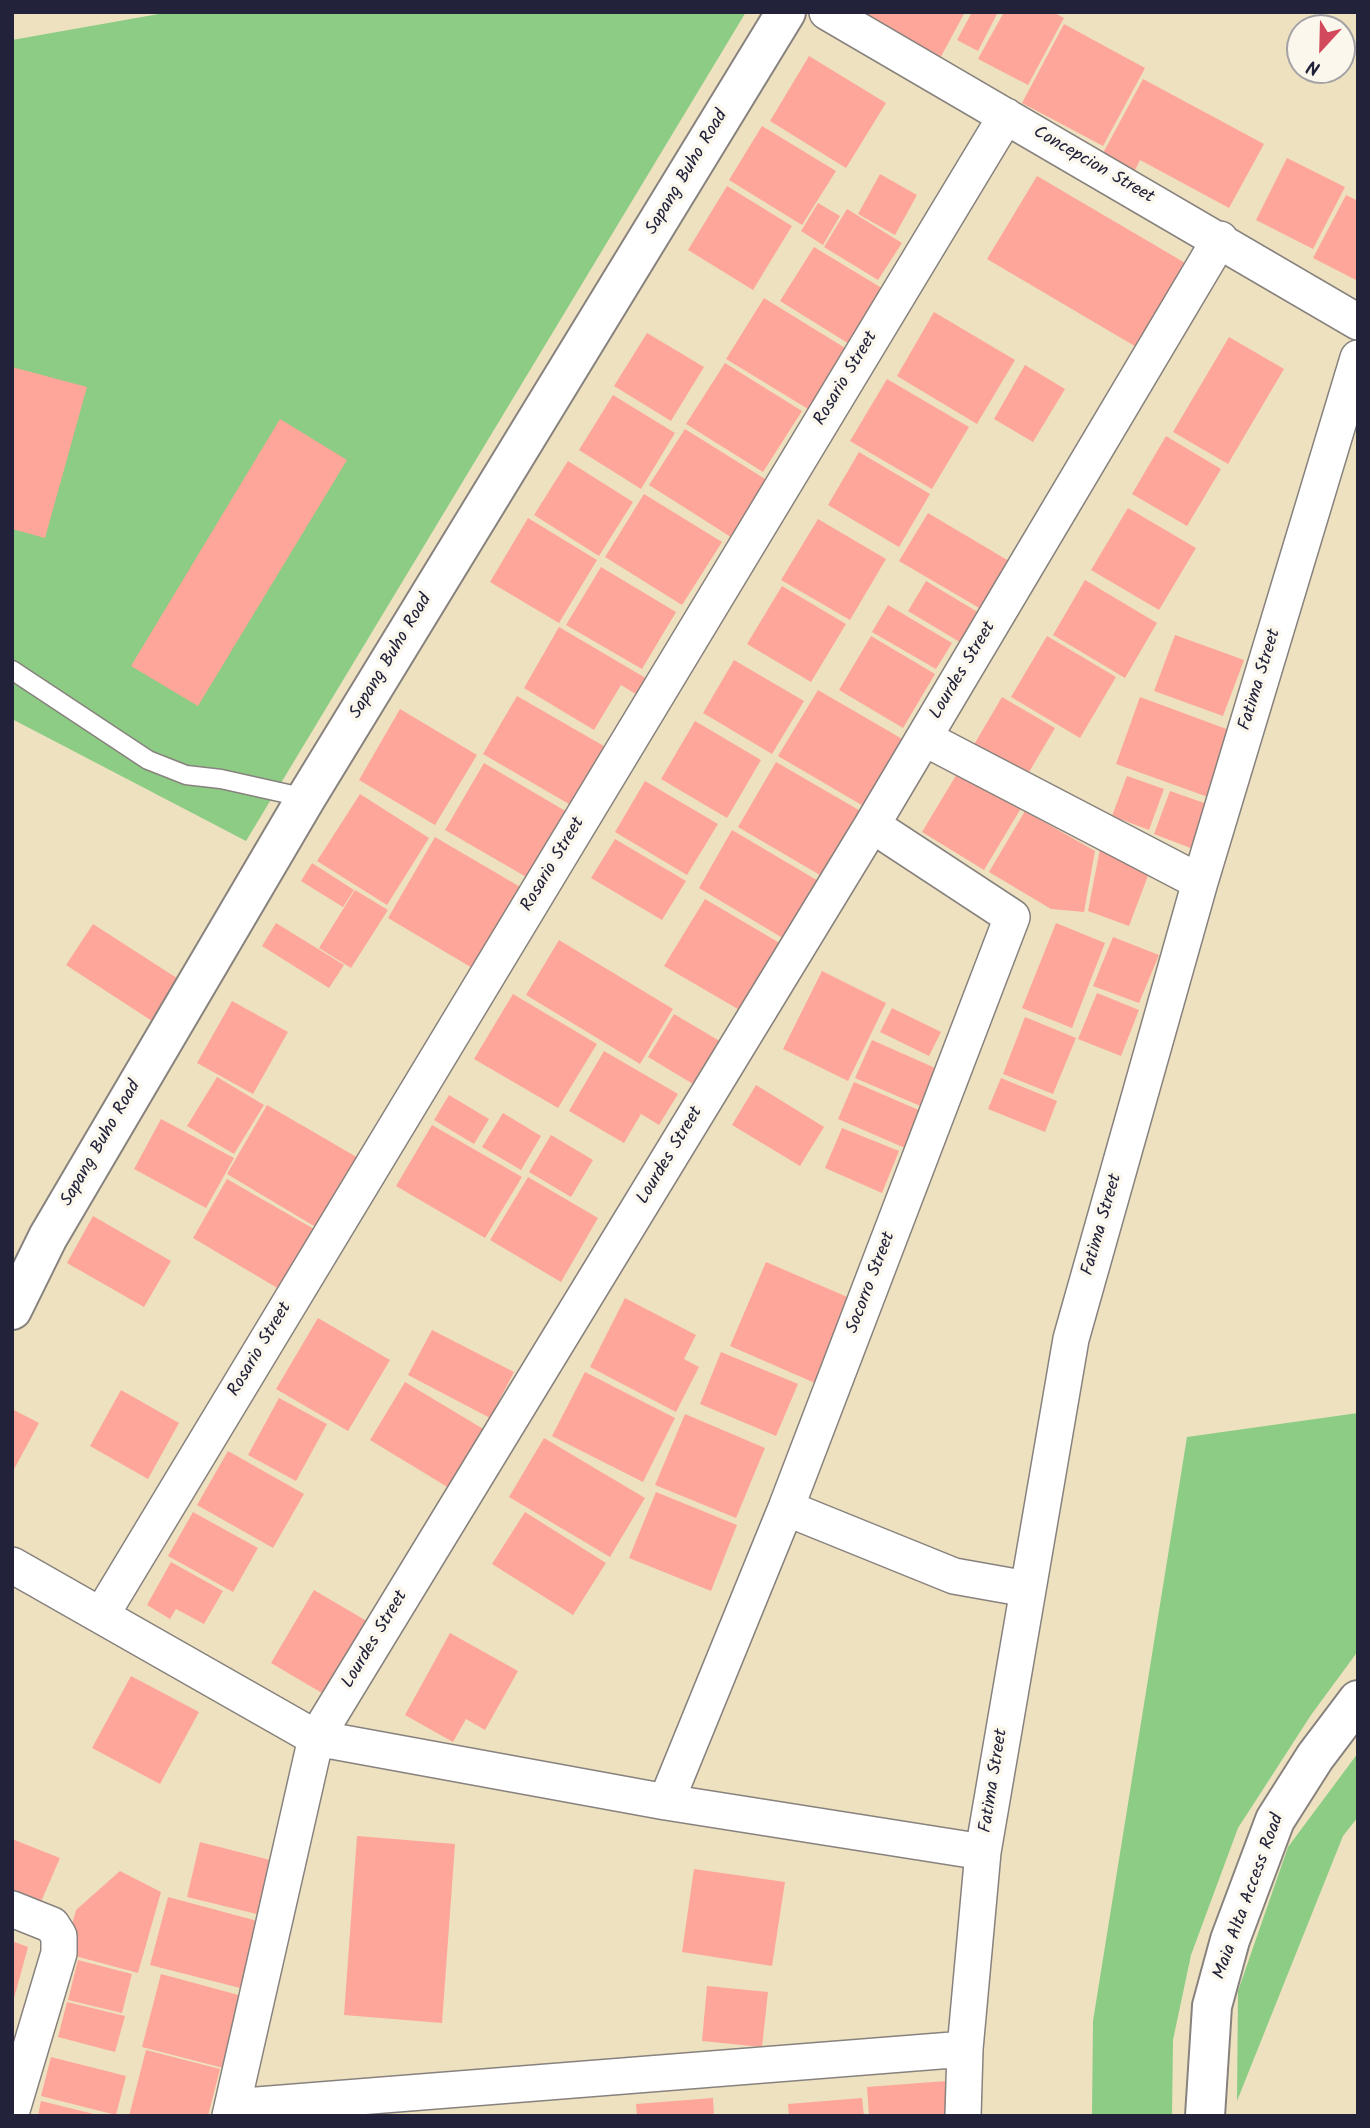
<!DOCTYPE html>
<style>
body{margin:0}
#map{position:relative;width:1370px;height:2128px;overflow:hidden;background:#ede1c0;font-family:Kalam,sans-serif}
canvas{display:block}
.frame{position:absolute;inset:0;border:14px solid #22223b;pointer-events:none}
.north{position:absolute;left:1286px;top:14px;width:70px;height:70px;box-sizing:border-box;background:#fbf7ec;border:2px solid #a4a2a5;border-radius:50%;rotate:202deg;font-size:19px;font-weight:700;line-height:28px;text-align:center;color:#22223b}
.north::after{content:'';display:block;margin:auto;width:24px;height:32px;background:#d1495b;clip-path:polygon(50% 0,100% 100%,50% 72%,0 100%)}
</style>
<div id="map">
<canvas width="1370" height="2128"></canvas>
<div class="frame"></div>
<div class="north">N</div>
</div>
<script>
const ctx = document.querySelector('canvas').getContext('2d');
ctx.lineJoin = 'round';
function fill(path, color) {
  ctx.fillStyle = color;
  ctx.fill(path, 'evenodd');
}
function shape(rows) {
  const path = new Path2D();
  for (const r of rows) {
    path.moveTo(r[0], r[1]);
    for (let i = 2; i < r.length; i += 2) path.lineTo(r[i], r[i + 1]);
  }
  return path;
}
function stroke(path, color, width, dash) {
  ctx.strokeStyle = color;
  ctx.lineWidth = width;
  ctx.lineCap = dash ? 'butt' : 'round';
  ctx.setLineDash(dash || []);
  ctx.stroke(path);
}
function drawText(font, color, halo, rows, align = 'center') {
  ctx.font = font + ' Kalam,sans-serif';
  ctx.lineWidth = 7;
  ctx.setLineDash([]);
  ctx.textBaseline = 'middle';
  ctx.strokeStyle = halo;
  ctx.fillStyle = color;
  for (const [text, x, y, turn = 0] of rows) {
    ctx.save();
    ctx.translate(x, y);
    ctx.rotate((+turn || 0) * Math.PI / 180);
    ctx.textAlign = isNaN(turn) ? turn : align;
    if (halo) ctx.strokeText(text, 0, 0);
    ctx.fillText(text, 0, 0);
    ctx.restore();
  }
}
const green = shape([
 [170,12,746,12,246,841,12,719,12,40],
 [1358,1413,1358,1651,1311,1715,1238,1828,1191,1955,1173,2040,1172,2116,1092,2116,1093,2021,1187,1437],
 [1358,1753,1358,1817,1343,1836,1237,2101,1238,1991,1288,1847]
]);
const building = shape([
 [862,12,965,12,937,64],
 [972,12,998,12,978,51,957,40],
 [1004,12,1053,12,1064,18,1028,85,978,59],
 [1064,24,1145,68,1103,146,1022,103],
 [809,56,886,103,846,168,770,121],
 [1143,79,1264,144,1229,208,1140,160,1134,172,1102,155],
 [762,126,836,171,802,225,729,180],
 [1287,158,1345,187,1313,249,1256,220],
 [880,174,917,195,895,235,858,214],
 [1037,176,1187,264,1138,348,987,259],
 [727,186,792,226,753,290,688,250],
 [1346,195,1358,201,1358,281,1313,258],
 [818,203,840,216,823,245,801,231],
 [847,209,902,243,878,280,824,247],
 [814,247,885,290,851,345,780,301],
 [764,298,850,351,813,412,726,359],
 [934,312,1015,360,977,424,897,376],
 [647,333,704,367,671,421,614,386],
 [1229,337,1284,369,1228,464,1173,432],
 [725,363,802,411,763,472,686,424],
 [1025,365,1065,389,1033,442,994,419],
 [12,367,87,387,45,538,12,529],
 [887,379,969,427,932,489,850,441],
 [613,395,675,433,641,489,579,450],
 [280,419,347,460,198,706,131,666],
 [685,429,770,482,734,539,649,485],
 [1166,436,1221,469,1187,526,1132,494],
 [859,452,930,494,899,547,828,505],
 [568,461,633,502,599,556,534,515],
 [644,494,722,542,682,605,605,557],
 [1128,508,1196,548,1159,610,1091,570],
 [928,513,1014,564,986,612,899,561],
 [528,518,597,560,559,623,490,582],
 [818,519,886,559,850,620,781,580],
 [601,567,676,612,642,669,566,625],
 [1085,580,1157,623,1125,678,1053,635],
 [926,581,981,614,963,644,908,611],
 [782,586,846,624,811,682,747,644],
 [888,605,952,643,936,669,872,632],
 [559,627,649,680,639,696,621,685,594,730,524,688],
 [1175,635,1244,660,1223,716,1154,691],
 [871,636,935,674,903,728,839,690],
 [1047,636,1116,677,1080,738,1011,697],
 [734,660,804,701,772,754,703,713],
 [818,690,904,740,865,807,778,756],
 [517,696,609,749,574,807,483,754],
 [1002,697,1055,728,1025,779,972,748],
 [1140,697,1232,731,1208,797,1116,764],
 [400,709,477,755,435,825,359,780],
 [695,721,761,760,727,818,661,779],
 [776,762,864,813,825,878,738,827],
 [484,763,567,812,528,878,445,830],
 [961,767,1023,805,984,870,922,832],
 [1127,776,1164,789,1149,830,1112,816],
 [645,781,718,824,687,875,615,832],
 [1170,791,1210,805,1193,849,1154,834],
 [360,794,429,838,387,905,317,861],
 [1025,811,1095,851,1084,912,1051,909,989,872],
 [732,830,820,882,786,940,699,888],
 [435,837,522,888,474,969,388,918],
 [615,839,686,881,662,920,591,878],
 [1100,849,1152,865,1129,926,1088,911],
 [312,863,354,890,343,907,301,881],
 [355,890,388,910,351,968,319,948],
 [705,899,783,945,743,1012,664,966],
 [276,923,344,965,329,988,262,946],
 [1056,923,1105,943,1072,1028,1022,1008],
 [93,924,183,982,155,1023,66,965],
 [1113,937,1159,955,1139,1003,1093,986],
 [559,940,673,1009,640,1064,526,995],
 [822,971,886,1003,848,1081,783,1049],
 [1097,993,1139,1010,1121,1056,1078,1039],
 [513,994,597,1044,558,1108,474,1059],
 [232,1001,288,1032,253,1094,197,1063],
 [892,1008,941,1032,929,1056,880,1032],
 [674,1014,723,1043,698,1087,648,1057],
 [1025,1017,1076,1038,1053,1094,1003,1074],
 [872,1040,942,1071,925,1108,855,1078],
 [604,1051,678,1094,659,1125,641,1114,624,1143,569,1111],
 [217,1077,264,1105,234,1154,187,1126],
 [1001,1078,1057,1101,1045,1132,988,1109],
 [854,1082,921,1111,905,1148,838,1119],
 [756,1085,824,1127,800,1166,732,1125],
 [449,1095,489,1119,474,1144,434,1120],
 [267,1105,360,1159,319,1229,227,1174],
 [503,1113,541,1136,521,1170,482,1147],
 [161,1119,234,1158,206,1208,134,1169],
 [432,1125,522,1177,485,1238,396,1186],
 [842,1128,899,1151,882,1193,825,1168],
 [551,1135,593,1160,571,1197,529,1172],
 [528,1177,598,1218,561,1282,490,1240],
 [227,1179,314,1229,279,1289,193,1238],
 [93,1216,171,1261,144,1307,67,1263],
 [766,1262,852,1299,815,1383,730,1346],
 [625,1298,696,1335,684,1359,699,1367,676,1412,590,1367],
 [318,1318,390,1360,348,1431,276,1389],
 [432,1330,514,1372,490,1418,408,1375],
 [721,1352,798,1384,776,1436,700,1404],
 [585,1372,675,1418,643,1482,552,1436],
 [405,1382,490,1433,454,1491,370,1440],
 [121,1390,179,1423,148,1479,90,1446],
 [279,1398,327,1424,296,1481,248,1455],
 [12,1409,39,1423,12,1473],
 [685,1414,765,1448,736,1518,655,1485],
 [544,1438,645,1498,610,1557,509,1497],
 [228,1451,304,1494,273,1548,197,1505],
 [656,1492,737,1525,711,1591,629,1558],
 [193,1512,258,1548,233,1592,168,1556],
 [525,1512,606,1563,573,1615,492,1564],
 [171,1562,223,1591,204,1624,176,1609,170,1619,147,1605],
 [314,1590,370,1623,327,1696,271,1663],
 [450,1633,518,1671,485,1730,466,1719,453,1742,405,1715],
 [131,1676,199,1712,160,1784,92,1748],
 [357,1836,455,1844,442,2023,344,2015],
 [12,1839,60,1858,40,1904,12,1893],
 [200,1842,278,1862,265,1916,187,1897],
 [694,1869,785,1882,772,1966,682,1952],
 [120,1871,161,1892,138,1973,64,1953,76,1910],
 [168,1897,265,1923,248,1990,150,1965],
 [12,1941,28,1947,13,2002,12,2002],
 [78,1960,132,1974,122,2013,68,2000],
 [161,1974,246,1997,227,2069,142,2047],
 [707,1986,768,1992,762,2047,702,2041],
 [67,2002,125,2016,115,2052,58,2037],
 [146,2050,220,2069,208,2116,129,2116],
 [51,2057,126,2076,116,2115,41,2096],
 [946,2081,949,2116,869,2116,867,2087],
 [713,2098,714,2116,637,2116,636,2104],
 [862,2098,864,2116,789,2116,788,2104],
 [41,2101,98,2115,97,2116,38,2116]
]);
const service = shape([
 [12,670,148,760,186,775,221,779,306,798]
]);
const minor = shape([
 [827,12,1358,322],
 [924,738,1200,882],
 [786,1508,954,1576,1027,1589],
 [12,1565,316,1738,666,1802,983,1852],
 [102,1614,1006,116],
 [666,1802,786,1508,1012,917,872,825],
 [12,1909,52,1925,59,1936,59,1953,12,2110],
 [232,2107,965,2049],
 [230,2116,316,1738,872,825,1220,239],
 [963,2116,965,2049,983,1852,1071,1339,1200,882,1358,358]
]);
const tertiary = shape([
 [12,1310,48,1237,306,798,786,12],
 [1205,2116,1212,2006,1230,1940,1275,1820,1315,1757,1358,1700]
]);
const streetNames = [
 ["Concepcion Street",1093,166,30],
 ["Sapang Buho Road",688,173,-59],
 ["Rosario Street",847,379,-59],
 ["Sapang Buho Road",392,657,-59],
 ["Lourdes Street",964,671,-59],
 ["Fatima Street",1261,680,-73],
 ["Rosario Street",554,865,-59],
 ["Sapang Buho Road",102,1144,-60],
 ["Lourdes Street",671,1156,-59],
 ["Fatima Street",1103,1225,-74],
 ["Socorro Street",872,1283,-69],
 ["Rosario Street",261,1350,-59],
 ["Lourdes Street",376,1640,-59],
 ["Fatima Street",995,1781,-81],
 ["Maia Alta Access Road",1250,1897,-70]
];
fill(green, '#8ccc84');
fill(building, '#fea699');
stroke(service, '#88827e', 21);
stroke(minor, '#88827e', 38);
stroke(tertiary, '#88827e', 42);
stroke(service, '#fff', 18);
stroke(minor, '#fff', 35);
stroke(tertiary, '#fff', 38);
drawText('18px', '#22223b', '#fbf7ec', streetNames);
</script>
